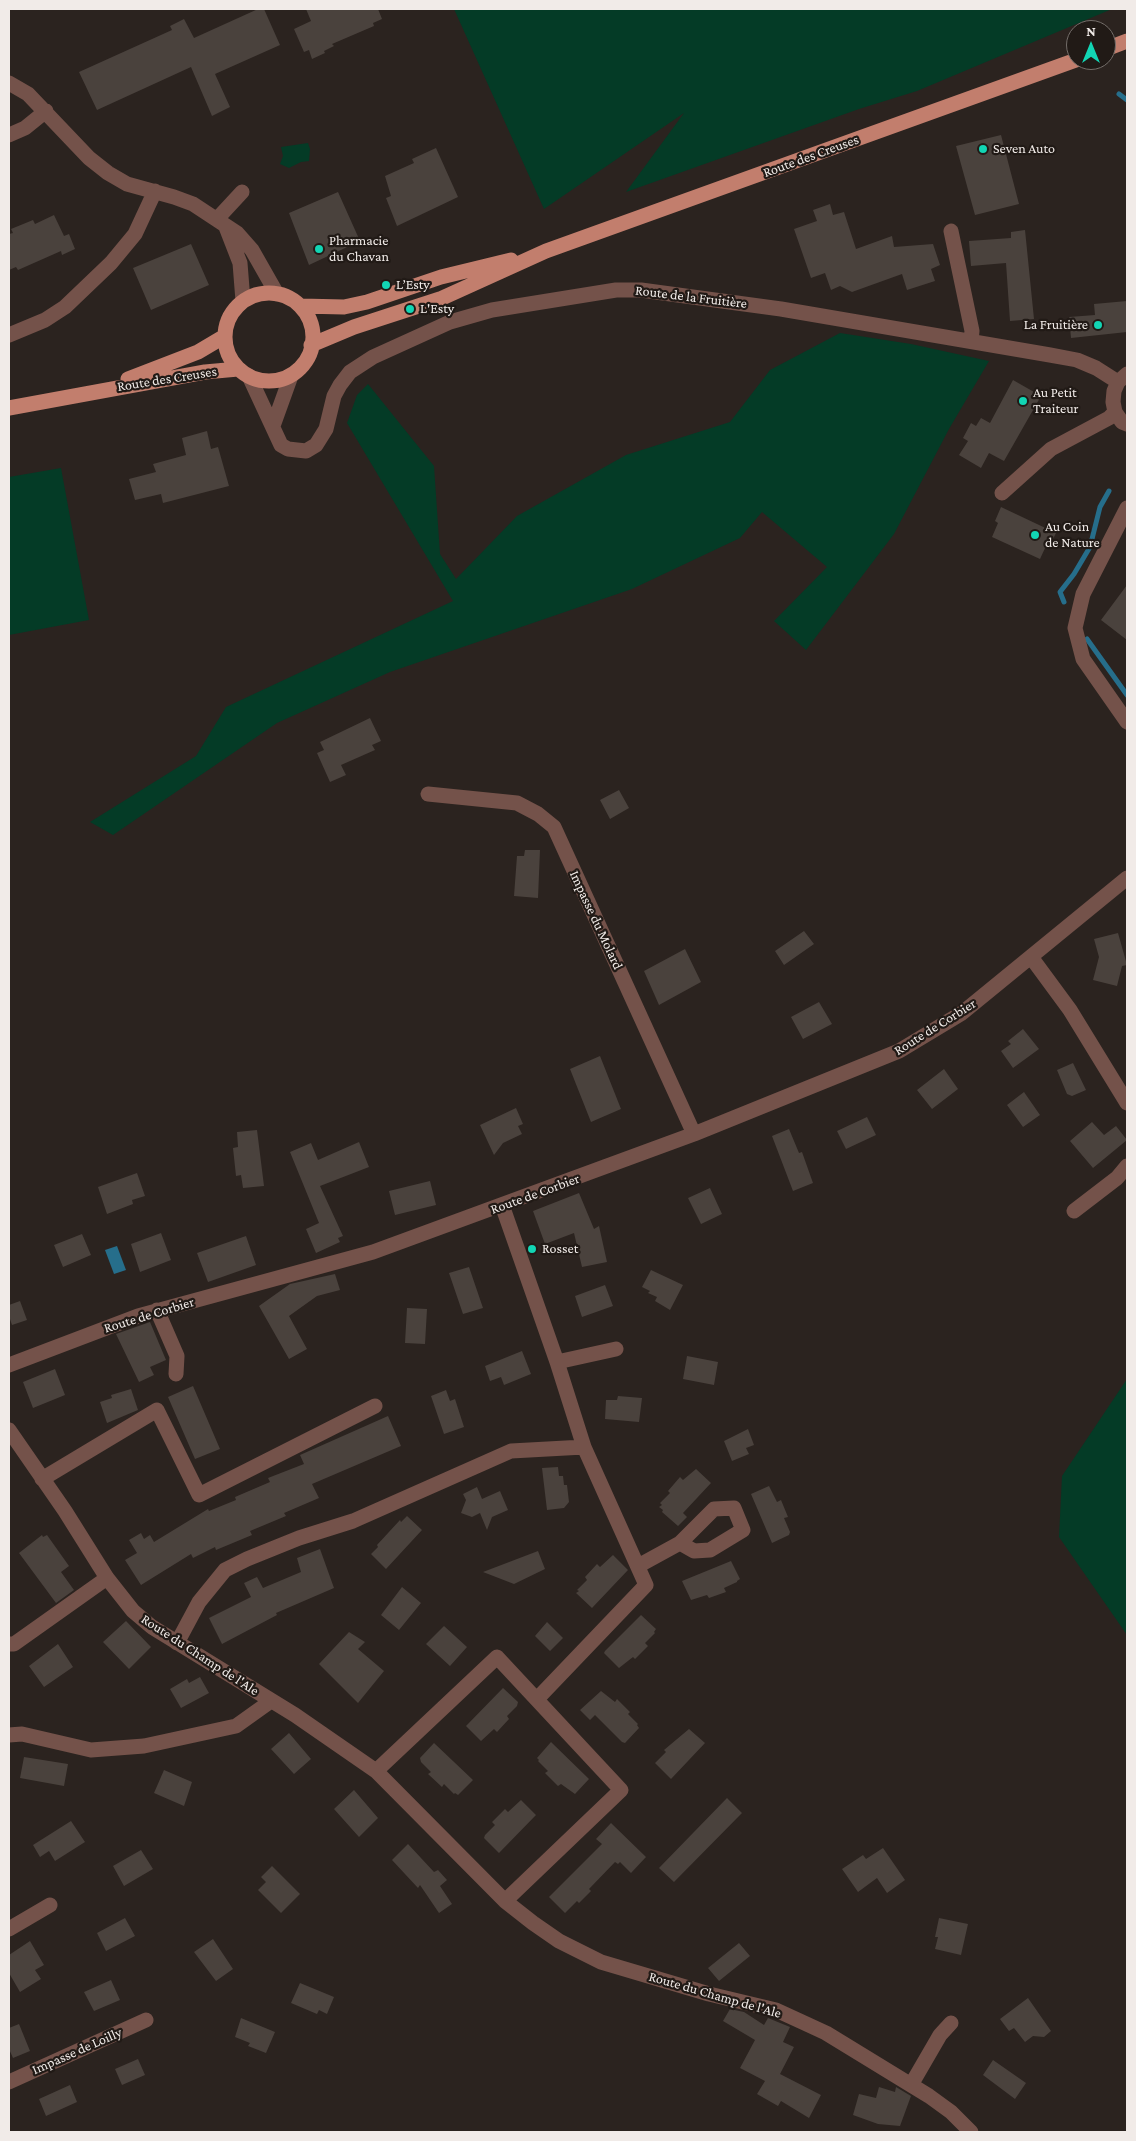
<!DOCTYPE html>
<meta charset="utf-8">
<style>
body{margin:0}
#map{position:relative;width:1136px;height:2141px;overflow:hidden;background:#2b231f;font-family:"Crimson Pro",serif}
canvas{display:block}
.frame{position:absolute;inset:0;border:10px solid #f1ebe8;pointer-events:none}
.north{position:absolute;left:1066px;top:20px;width:50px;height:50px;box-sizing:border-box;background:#211a16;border:1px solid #746e6a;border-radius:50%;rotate:0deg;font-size:14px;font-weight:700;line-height:20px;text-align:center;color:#f1ebe8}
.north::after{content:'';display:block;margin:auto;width:18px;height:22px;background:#12d5b4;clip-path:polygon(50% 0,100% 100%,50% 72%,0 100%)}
</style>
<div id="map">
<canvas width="1136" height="2141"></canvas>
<div class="frame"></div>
<div class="north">N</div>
</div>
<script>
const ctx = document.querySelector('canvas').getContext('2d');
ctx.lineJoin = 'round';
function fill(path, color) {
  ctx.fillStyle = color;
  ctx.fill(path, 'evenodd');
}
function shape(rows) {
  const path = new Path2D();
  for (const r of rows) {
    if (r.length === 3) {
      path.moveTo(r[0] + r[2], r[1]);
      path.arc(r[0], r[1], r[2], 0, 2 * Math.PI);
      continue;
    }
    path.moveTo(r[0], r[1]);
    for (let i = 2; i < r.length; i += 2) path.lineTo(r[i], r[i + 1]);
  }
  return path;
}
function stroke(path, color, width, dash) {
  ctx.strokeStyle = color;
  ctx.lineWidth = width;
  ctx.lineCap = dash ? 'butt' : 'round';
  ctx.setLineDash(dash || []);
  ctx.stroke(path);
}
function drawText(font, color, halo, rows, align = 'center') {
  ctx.font = font + ' "Crimson Pro",serif';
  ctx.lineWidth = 4.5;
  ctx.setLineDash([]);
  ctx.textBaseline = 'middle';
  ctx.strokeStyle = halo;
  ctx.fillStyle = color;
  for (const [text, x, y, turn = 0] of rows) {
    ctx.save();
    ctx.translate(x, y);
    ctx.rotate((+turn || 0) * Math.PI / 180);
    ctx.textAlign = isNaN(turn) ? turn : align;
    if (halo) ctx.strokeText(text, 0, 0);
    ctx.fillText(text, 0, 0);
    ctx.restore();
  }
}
const green = shape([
 [454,9,1112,9,917,91,859,109,626,192,684,113,544,209],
 [308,143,310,149,309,161,301,162,289,168,280,164,283,156,281,147],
 [840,333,911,344,989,361,949,429,894,534,806,650,774,621,827,567,762,512,740,538,632,589,390,672,277,723,113,835,90,822,196,756,226,707,453,601,347,423,357,395,368,384,434,466,440,554,456,579,517,516,626,455,730,422,770,370],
 [61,468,89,620,9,635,9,477],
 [1127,1379,1127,1635,1059,1537,1062,1476]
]);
const water = shape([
 [117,1246,126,1270,114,1274,105,1250]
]);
const stream = shape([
 [1119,94,1127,100],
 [1064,602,1060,592,1074,574,1090,547,1100,507,1109,491],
 [1087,639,1127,695]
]);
const building = shape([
 [258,9,264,9,280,45,215,74,230,107,212,116,191,67,97,110,79,72,172,30,170,26,184,19,194,38],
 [306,9,378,9,382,19,373,23,374,26,332,44,334,46,324,51,325,53,312,59,309,50,304,52,294,29,311,21],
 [1001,135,1019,204,975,215,956,146],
 [436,148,458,197,397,226,386,198,391,196,385,176,414,163,412,159],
 [338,192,360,241,309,265,289,213],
 [830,204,833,215,844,212,856,249,892,236,894,247,933,244,940,265,931,269,935,281,907,290,902,274,852,292,840,286,831,290,825,273,811,278,794,229,817,221,813,210],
 [54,215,64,236,69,234,75,249,62,255,61,251,18,270,16,267,9,270,9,234,13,233,11,229,33,220,35,224],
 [1025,230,1034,319,1010,321,1006,263,971,266,969,241,1011,238,1011,232],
 [191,244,209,285,151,310,133,268],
 [1127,301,1127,332,1071,338,1069,317,1095,315,1094,304],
 [1013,380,1041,396,1004,461,989,453,981,468,959,455,968,441,963,438,971,423,976,426,981,418,990,423],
 [207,431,211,449,218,447,229,486,163,503,161,494,135,500,129,479,156,472,153,464,186,455,182,438],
 [1001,507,1056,533,1049,547,1046,546,1040,559,992,537,998,523,995,521],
 [1127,585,1127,640,1101,620],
 [370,718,381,741,372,745,375,750,341,765,346,775,330,782,317,753,324,750,320,742],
 [619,790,629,808,610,819,600,800],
 [525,850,540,850,538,898,514,896,517,856,524,856],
 [804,931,814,944,784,965,775,951],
 [1118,933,1127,965,1122,966,1117,986,1093,980,1099,957,1094,939],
 [685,949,701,982,659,1005,644,971],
 [819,1002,832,1024,803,1039,791,1017],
 [1023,1029,1039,1049,1013,1068,1001,1051,1011,1044,1008,1041],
 [600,1056,621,1109,591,1122,570,1069],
 [1073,1063,1086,1090,1072,1096,1067,1094,1057,1070],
 [944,1069,958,1089,932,1109,917,1090],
 [1024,1092,1040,1115,1023,1127,1007,1105],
 [516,1108,523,1124,518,1126,522,1134,503,1143,494,1155,480,1125],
 [867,1117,876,1135,846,1149,837,1131],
 [1092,1122,1104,1135,1116,1126,1127,1140,1093,1168,1070,1141],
 [789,1129,799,1153,802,1152,813,1183,793,1191,772,1136],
 [257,1130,264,1186,243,1188,241,1175,236,1176,233,1148,238,1147,237,1132],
 [359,1142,369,1167,320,1186,343,1236,338,1238,340,1242,316,1253,306,1229,319,1223,290,1152,311,1143,318,1160],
 [137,1173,145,1196,132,1200,133,1204,107,1214,98,1187],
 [430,1181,436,1205,395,1215,389,1191],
 [710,1188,722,1214,701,1224,688,1198],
 [579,1193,594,1229,599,1226,607,1262,582,1267,574,1233,545,1244,533,1211],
 [161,1233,171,1260,140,1272,131,1244],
 [82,1234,91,1255,63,1267,54,1245],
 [246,1236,256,1265,208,1282,197,1253],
 [469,1267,483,1308,463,1314,449,1273],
 [651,1270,683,1285,670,1310,655,1301,657,1297,648,1293,650,1291,642,1287],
 [335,1274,340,1290,317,1296,289,1316,307,1349,289,1359,259,1306,290,1284],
 [605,1285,613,1306,582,1317,575,1296],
 [20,1301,27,1320,12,1325,9,1316,9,1305],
 [407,1308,427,1309,425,1344,405,1343],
 [150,1322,166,1360,150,1367,154,1375,139,1382,116,1334],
 [522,1351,531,1374,504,1385,501,1377,490,1381,485,1366],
 [687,1356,718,1362,714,1385,683,1379],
 [55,1369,65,1395,33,1408,23,1382],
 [193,1386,220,1449,195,1459,168,1397],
 [131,1389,138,1410,107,1423,100,1402,112,1398,111,1395],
 [446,1390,450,1401,455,1399,464,1427,444,1434,431,1396],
 [618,1396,642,1398,639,1422,605,1419,606,1400,617,1400],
 [388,1416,401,1446,312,1484,319,1498,284,1513,286,1516,250,1531,252,1535,216,1550,215,1547,193,1558,191,1554,141,1585,125,1560,137,1553,129,1540,141,1533,144,1539,150,1535,154,1542,208,1509,209,1511,236,1500,235,1497,270,1482,268,1478,304,1464,300,1455],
 [748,1429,754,1445,746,1448,749,1454,732,1461,724,1441],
 [558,1467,559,1476,563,1476,564,1485,567,1485,569,1502,564,1508,547,1510,542,1468],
 [696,1469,711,1483,683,1513,687,1517,678,1526,662,1512,663,1510,659,1507,662,1505,660,1503,670,1493,668,1491,680,1477,683,1480],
 [769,1486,777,1502,781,1500,788,1517,784,1518,790,1532,789,1535,772,1543,751,1494],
 [477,1487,482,1499,500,1491,508,1510,492,1517,487,1530,480,1513,472,1517,461,1513,466,1500,463,1494],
 [407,1516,422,1530,386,1569,371,1554,378,1547,377,1545,400,1520,401,1522],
 [42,1535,43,1537,47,1535,69,1566,61,1572,74,1590,56,1603,19,1553],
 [320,1549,334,1588,276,1613,277,1615,222,1644,209,1618,251,1597,244,1583,257,1577,263,1588,301,1572,297,1558],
 [538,1551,545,1569,514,1584,483,1572],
 [613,1555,628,1570,592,1608,576,1593,579,1591,577,1590,587,1580,585,1577,597,1564,600,1567],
 [731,1561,740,1579,737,1581,737,1582,724,1588,726,1592,709,1598,707,1595,691,1600,682,1581],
 [402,1587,421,1603,399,1630,381,1615],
 [641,1615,656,1629,654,1632,655,1633,645,1643,648,1646,635,1659,633,1657,619,1668,604,1653,605,1651],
 [126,1621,151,1647,129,1669,103,1642],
 [547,1622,563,1638,550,1651,535,1636],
 [444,1626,467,1647,450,1666,426,1644],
 [349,1632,365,1642,358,1649,384,1671,358,1703,319,1664],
 [58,1644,73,1667,44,1687,29,1666],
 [200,1677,209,1693,181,1708,170,1689,187,1679,189,1683],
 [503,1688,518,1702,517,1706,507,1716,509,1719,497,1732,494,1729,481,1741,466,1726],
 [601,1691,615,1702,617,1699,630,1712,628,1714,638,1724,637,1725,639,1728,625,1743,622,1742,595,1715,590,1720,580,1710],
 [689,1729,705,1743,671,1779,655,1763,666,1752,664,1750],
 [289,1733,311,1759,294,1774,271,1749],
 [551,1742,589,1779,575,1794,561,1784,558,1786,545,1773,548,1771,538,1761,539,1760,537,1758],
 [434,1743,473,1780,458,1795,455,1793,454,1794,444,1784,442,1787,428,1774,431,1772,421,1762,420,1758],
 [24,1757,68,1764,64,1786,20,1778],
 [164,1770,192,1782,184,1806,154,1793],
 [354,1790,378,1818,359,1837,334,1809],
 [727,1798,742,1813,674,1882,659,1868],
 [521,1800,536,1815,499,1853,484,1838,485,1835,495,1825,492,1822,505,1809,508,1812],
 [71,1821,85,1842,55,1861,49,1851,40,1857,33,1845],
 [611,1823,646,1857,631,1873,620,1862,618,1864,615,1862,589,1889,591,1891,579,1903,577,1901,565,1913,549,1897,602,1844,596,1839],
 [408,1844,434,1872,438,1870,447,1880,440,1886,452,1904,439,1913,420,1885,418,1888,392,1860],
 [883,1848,905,1880,887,1893,877,1878,858,1892,842,1869,863,1855,866,1859],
 [141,1850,153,1869,124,1886,113,1866],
 [272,1866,300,1894,281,1913,258,1890,266,1882,261,1877],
 [125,1918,135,1936,106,1951,97,1933],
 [939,1918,968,1924,961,1955,935,1949,938,1937,935,1937],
 [213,1939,233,1969,216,1981,194,1952],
 [30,1941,44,1965,35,1970,41,1979,20,1992,9,1973,9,1955],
 [739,1943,750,1956,719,1981,708,1968],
 [111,1980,120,2000,94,2011,84,1992],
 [300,1983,334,1997,327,2014,319,2010,317,2014,291,2003],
 [1028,1998,1051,2031,1044,2037,1033,2036,1025,2042,1014,2028,1009,2031,1000,2019],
 [730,2009,744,2012,764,2025,768,2018,790,2027,783,2042,794,2047,780,2074,821,2095,809,2118,781,2101,778,2106,757,2094,765,2081,740,2068,755,2040,723,2021],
 [241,2018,275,2032,266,2053,248,2046,250,2043,235,2037],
 [19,2024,30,2051,13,2058,9,2049,9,2028],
 [138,2059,145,2075,122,2085,115,2069],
 [993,2060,1026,2083,1015,2099,983,2075],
 [70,2085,77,2102,46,2116,39,2099],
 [879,2087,895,2092,896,2087,911,2096,900,2126,878,2124,853,2115,859,2094,876,2098]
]);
const minor = shape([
 [9,83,28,94,89,158,108,173,127,184,174,197,193,204,237,233,252,250,277,294],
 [9,135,25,128,46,111],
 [217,219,242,192],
 [226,227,240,263,243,301],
 [951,231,972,331,971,341],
 [9,335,45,320,65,307,111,263,135,234,155,191],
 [1127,374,1118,382,1114,391,1113,402,1115,412,1122,422,1127,424],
 [249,376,281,445,288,449,306,451,316,445,326,429,334,396,340,385,350,372,373,357,450,322,492,310,616,290,641,290,781,309,1050,355,1077,360,1096,368,1118,382],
 [273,426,291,376],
 [1002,493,1051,449,1109,418,1115,412],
 [1127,508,1083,594,1075,628,1083,659,1127,722],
 [428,794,517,803,538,814,554,827,694,1134],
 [1031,957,1070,1010,1127,1103],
 [502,1205,557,1362,616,1349],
 [1074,1211,1117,1178,1127,1166],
 [157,1310,177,1356,176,1374],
 [9,1365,138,1316,373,1252,694,1134,899,1051,962,1013,1127,878],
 [9,1430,65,1511,107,1578,133,1611,152,1627,295,1715,376,1771,505,1901,533,1923,559,1941,601,1962,709,1994,776,2010,800,2021,826,2033,929,2096,951,2112,971,2132],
 [42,1479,157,1410,199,1495,375,1406],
 [638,1566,680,1543,714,1509,734,1508,743,1530,710,1550,694,1551,680,1543],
 [177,1643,199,1602,225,1570,247,1559,299,1538,353,1521,511,1451,584,1447],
 [9,1644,14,1644,107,1578],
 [537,1699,646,1585,584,1447,557,1362],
 [9,1735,22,1734,91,1750,144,1746,236,1726,271,1701],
 [376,1771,497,1657,621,1790,505,1901],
 [9,1929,50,1905],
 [9,2082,146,2020],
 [911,2085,940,2035,951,2023]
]);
const major = shape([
 [1106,49,1127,41],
 [269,337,44],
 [301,306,344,307,367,302,441,277,511,260],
 [311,345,354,327,440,299,546,251,1076,60],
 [128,379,198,352,225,336],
 [9,408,205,372,238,369]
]);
const markers = [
 [983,149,5,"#12d5b4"],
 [319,249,5,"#12d5b4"],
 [386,285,5,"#12d5b4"],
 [410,309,5,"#12d5b4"],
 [1098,325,5,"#12d5b4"],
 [1023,401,5,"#12d5b4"],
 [1035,535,5,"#12d5b4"],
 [532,1249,5,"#12d5b4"]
];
const poiNames = [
 ["Seven Auto",993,149],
 ["Pharmacie",329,241],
 ["du Chavan",329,257],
 ["L’Esty",396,285],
 ["L'Esty",420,309],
 ["La Fruitière",1088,325,"right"],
 ["Au Petit",1033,393],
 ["Traiteur",1033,409],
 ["Au Coin",1045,527],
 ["de Nature",1045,543],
 ["Rosset",542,1249]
];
const streetNames = [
 ["Route des Creuses",811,156,-20],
 ["Route de la Fruitière",691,297,7],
 ["Route des Creuses",167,379,-9],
 ["Impasse du Molard",596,920,65],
 ["Route de Corbier",935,1027,-32],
 ["Route de Corbier",535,1194,-20],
 ["Route de Corbier",149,1315,-17],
 ["Route du Champ de l'Ale",200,1655,33],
 ["Route du Champ de l'Ale",715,1995,16],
 ["Impasse de Loilly",77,2051,-24]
];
fill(green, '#043b26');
fill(water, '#266e8b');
stroke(stream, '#266e8b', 5);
fill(building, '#4a423d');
stroke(minor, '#74524a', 15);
stroke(major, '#c27e6d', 15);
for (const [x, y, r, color] of markers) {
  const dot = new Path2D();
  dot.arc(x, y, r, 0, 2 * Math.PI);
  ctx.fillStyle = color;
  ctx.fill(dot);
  stroke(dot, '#211a16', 2);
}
drawText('14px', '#f1ebe8', '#211a16', poiNames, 'left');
drawText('14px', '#f1ebe8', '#211a16', streetNames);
</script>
